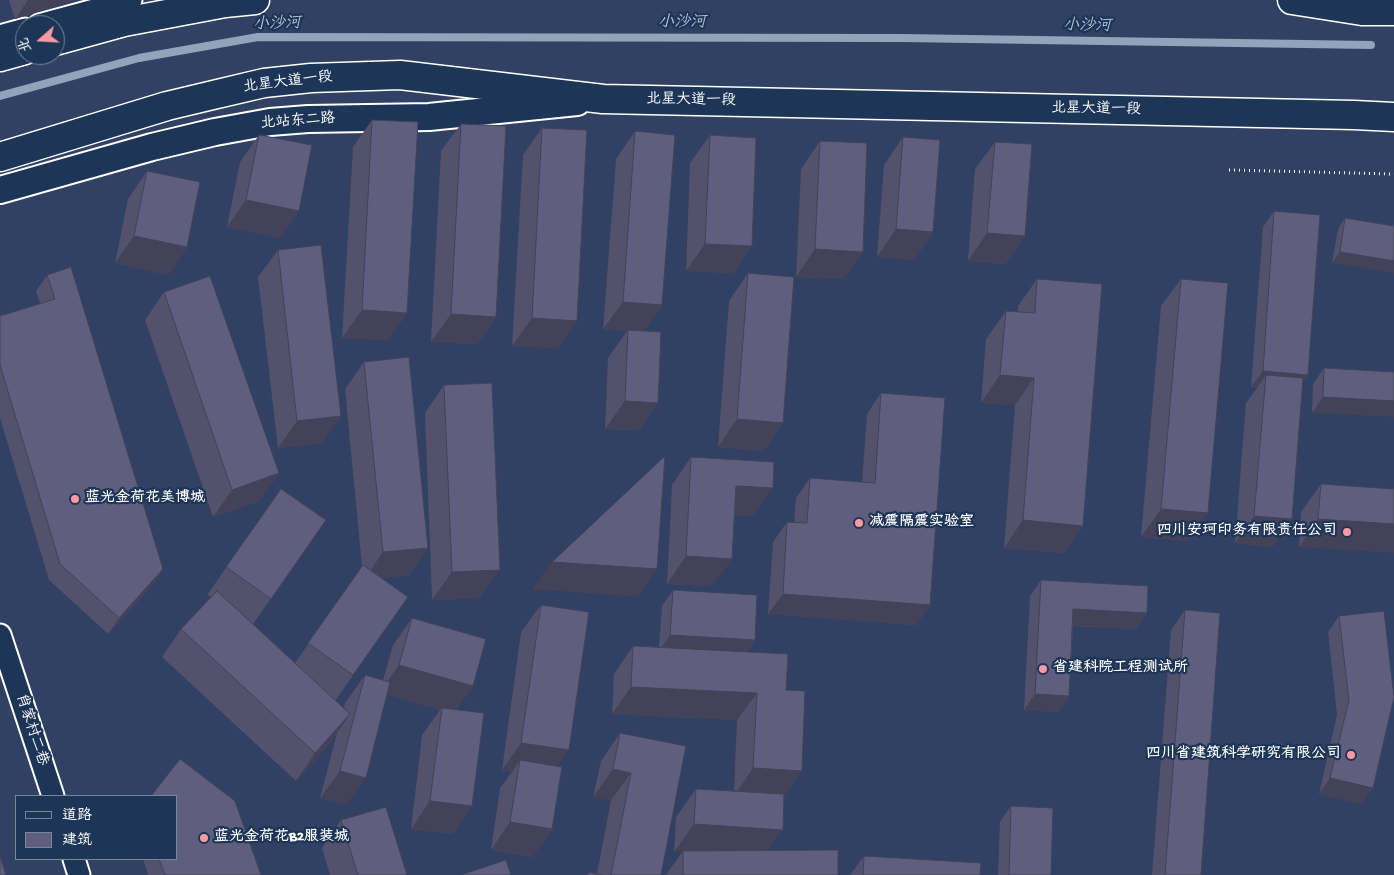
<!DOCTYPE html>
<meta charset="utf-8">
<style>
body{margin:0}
#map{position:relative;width:1394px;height:875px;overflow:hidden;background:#314163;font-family:"Gochi Hand","LXGW WenKai TC",sans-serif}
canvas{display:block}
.legend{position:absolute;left:15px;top:795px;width:162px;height:65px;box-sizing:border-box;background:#1d3557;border:1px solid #77869a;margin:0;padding:6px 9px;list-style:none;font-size:15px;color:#fff}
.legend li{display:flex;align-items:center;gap:10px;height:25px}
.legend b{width:25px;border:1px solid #77869a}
.north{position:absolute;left:15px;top:15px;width:50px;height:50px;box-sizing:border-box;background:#1d3557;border:1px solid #77869a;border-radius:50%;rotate:251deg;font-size:14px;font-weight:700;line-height:20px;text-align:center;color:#fff}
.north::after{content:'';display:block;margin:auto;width:18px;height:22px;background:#ff9aa2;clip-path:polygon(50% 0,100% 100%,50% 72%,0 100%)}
</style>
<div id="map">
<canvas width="1394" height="875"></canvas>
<ul class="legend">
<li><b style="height:6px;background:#1d3557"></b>道路</li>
<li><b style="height:14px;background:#605e7e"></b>建筑</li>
</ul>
<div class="north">北</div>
</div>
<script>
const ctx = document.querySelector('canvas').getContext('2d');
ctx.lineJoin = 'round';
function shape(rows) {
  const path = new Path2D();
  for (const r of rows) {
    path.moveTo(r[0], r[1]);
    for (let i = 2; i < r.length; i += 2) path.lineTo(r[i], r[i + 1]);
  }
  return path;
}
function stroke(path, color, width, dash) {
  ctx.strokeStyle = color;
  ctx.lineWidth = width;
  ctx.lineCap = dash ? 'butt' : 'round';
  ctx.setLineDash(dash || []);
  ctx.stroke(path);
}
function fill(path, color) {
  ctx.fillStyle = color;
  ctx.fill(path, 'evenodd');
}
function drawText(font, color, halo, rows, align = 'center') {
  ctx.font = font + ' "Gochi Hand","LXGW WenKai TC",sans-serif';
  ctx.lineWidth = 4.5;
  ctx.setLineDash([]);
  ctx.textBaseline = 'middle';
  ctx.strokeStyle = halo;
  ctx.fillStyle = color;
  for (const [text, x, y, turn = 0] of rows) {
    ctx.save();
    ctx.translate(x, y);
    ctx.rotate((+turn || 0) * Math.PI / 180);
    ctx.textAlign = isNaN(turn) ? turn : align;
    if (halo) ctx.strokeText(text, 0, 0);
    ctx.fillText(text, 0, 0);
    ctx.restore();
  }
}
const stream = shape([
 [0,96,139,58,258,37,902,38,1371,45]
]);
const path = shape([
 [1229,170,1394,174]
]);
const minor = shape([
 [39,25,131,0],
 [0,36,25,29],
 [0,635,53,796],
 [74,859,79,875]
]);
const tertiary = shape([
 [0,190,152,147,215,132,270,122,308,119,429,117,577,102]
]);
const trunk = shape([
 [1292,0,1362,11,1394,11],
 [55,41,124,22,225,3,255,0],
 [0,57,25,50],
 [0,157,167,106,213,95,264,83,311,78,400,75,603,99,1354,115,1394,117]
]);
const wall = shape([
 [9,0,74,0,15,19],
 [372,120,407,313,388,340,342,338,353,147],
 [461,124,496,317,477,344,431,342,441,151],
 [542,128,558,348,512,346,523,155],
 [635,131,662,305,644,331,658,403,639,430,605,429,608,358,627,331,603,329,616,159],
 [259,135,299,211,280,238,227,227,240,162],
 [710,135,752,246,733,273,686,271,690,163],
 [903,137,933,232,914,260,877,257,884,165],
 [820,141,863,252,843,279,796,277,801,169],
 [995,142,1006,264,968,261,975,169],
 [147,171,187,247,168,275,115,263,128,199],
 [1274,211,1308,375,1303,382,1292,519,1272,547,1235,543,1246,403,1257,388,1251,387,1263,227],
 [1345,218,1394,226,1332,263,1338,229],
 [278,250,341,416,322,443,278,448,258,277],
 [748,273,783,423,764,451,718,447,729,301],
 [47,275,163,569,152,585,108,634,49,580,0,418,0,316,40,304,36,291],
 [1037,279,1083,526,1064,553,1004,548,1015,405,981,403,986,339,1006,311,1018,312,1018,306],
 [1181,279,1189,541,1141,537,1161,306],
 [164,292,279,473,259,501,213,517,145,320],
 [364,362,428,548,409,575,381,578,408,597,335,701,344,708,345,703,365,675,383,680,393,645,412,618,473,686,456,710,472,806,453,834,411,829,422,735,440,710,387,694,346,805,320,798,337,733,331,742,296,781,162,657,181,629,211,597,207,595,281,489,326,520,253,624,295,663,362,566,345,389],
 [1324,368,1394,372,1312,413,1313,384],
 [444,385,480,598,432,600,425,413],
 [881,393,930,605,916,625,768,614,773,542,787,522,794,522,796,498,810,478,862,482,867,414],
 [691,457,753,516,734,515,713,586,667,584,672,485],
 [1321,484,1394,489,1299,547,1301,512],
 [1041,580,1147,613,1136,629,1073,626,1069,696,1058,712,1024,710,1030,596],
 [673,590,755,640,747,652,786,690,784,795,768,850,838,875,666,875,682,852,674,852,676,817,696,789,734,791,737,720,612,714,614,674,633,646,659,647,662,606],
 [541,605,558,766,552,829,532,857,491,850,500,788,512,772,502,770,521,632],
 [1185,610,1201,875,1152,875,1171,630],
 [1339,616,1362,804,1319,794,1337,715,1328,632],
 [620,733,661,875,587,875,589,872,597,874,611,800,593,797,601,761],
 [1011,806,1051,875,998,875,1000,822],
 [341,820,407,875,330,875,322,848],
 [864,856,980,875,850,875],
 [143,859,176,859,261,875,148,875]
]);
const shadedWall = shape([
 [28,0,74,0,15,19],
 [246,200,299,211,280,238,227,227],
 [896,229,933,232,914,260,877,257],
 [987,233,1025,236,1006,264,968,261],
 [134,236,187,247,168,275,115,263],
 [705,244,752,246,733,273,686,271],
 [815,249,863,252,843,279,796,277],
 [1340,252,1394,261,1394,273,1332,263],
 [623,302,662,305,643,333,603,329],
 [362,310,407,313,388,340,342,338],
 [451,314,496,317,477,344,431,342],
 [532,318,577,321,558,348,512,346],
 [1263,371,1308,375,1297,391,1266,375,1257,388,1251,387],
 [1000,375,1034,378,1015,405,981,403],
 [1323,397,1394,401,1394,417,1312,413],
 [625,401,658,403,639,430,605,429],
 [341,416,322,443,278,448,297,421],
 [737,419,783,423,764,451,718,447],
 [279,473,259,501,213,517,232,490],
 [736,486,773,488,753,516,716,514],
 [1161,509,1208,513,1189,541,1141,537],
 [1254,516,1292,519,1272,547,1235,543],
 [1318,519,1394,524,1394,553,1299,547],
 [1023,520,1083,526,1064,553,1004,548],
 [428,548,409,575,364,580,383,552],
 [686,556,732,559,713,586,667,584],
 [552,562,657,569,638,597,532,589],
 [163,569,152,585,108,634,119,618],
 [500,570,480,598,432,600,452,572],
 [783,594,930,605,916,625,768,614],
 [1073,609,1147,613,1136,629,1062,625],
 [670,635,755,640,744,656,659,651],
 [399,665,473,686,454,713,442,708,440,710,380,692],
 [631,687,757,693,737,720,612,714],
 [1035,694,1069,696,1058,712,1024,710],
 [350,714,331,742,296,781,315,753],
 [521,743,569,750,550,777,520,760,512,772,502,770],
 [753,768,802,771,782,799,734,796],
 [613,769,631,773,611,800,593,797],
 [340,771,366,778,346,805,320,798],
 [1330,778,1373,788,1362,804,1319,794],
 [430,801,472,806,453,834,411,829],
 [510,822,552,829,532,857,491,850],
 [694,824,783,830,763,857,683,851,682,852,674,852]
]);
const building = shape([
 [372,120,418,122,407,313,362,310,372,120],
 [461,124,506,126,496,317,451,314,461,124],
 [542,128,587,130,577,321,532,318,542,128],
 [635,131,675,135,662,305,623,302,635,131],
 [259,135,312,145,299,211,246,200,259,135],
 [710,135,756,138,752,246,705,244,710,135],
 [903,137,940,140,933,232,896,229,903,137],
 [820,141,867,143,863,252,815,249,820,141],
 [995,142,1032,144,1025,236,987,233,995,142],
 [147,171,200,182,187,247,134,236,147,171],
 [1274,211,1320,215,1308,375,1263,371,1274,211],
 [1345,218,1394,226,1394,261,1340,252,1345,218],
 [321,245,341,416,297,421,278,250,321,245],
 [71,267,163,569,119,618,60,564,0,365,0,316,55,299,47,275,71,267],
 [748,273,794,277,783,423,737,419,748,273],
 [210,276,279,473,232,490,164,292,210,276],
 [1037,279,1102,284,1083,526,1023,520,1034,378,1000,375,1006,311,1035,313,1037,279],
 [1181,279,1228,283,1208,513,1161,509,1181,279],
 [628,330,661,332,658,403,625,401,628,330],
 [409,357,428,548,383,552,364,362,409,357],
 [1324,368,1394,372,1394,401,1323,397,1324,368],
 [1266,375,1303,378,1292,519,1254,516,1266,375],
 [492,383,500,570,452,572,444,385,492,383],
 [881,393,945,398,930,605,783,594,787,522,807,523,810,478,875,483,881,393],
 [665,456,657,569,552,562,665,456],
 [691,457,774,462,773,488,736,486,732,559,686,556,691,457],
 [1321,484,1394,489,1394,524,1318,519,1321,484],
 [281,489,326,520,271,599,226,567,281,489],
 [363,565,408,597,353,675,308,643,363,565],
 [1041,580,1148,586,1147,613,1073,609,1069,696,1035,694,1041,580],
 [673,590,757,595,755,640,670,635,673,590],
 [217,591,350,714,315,753,181,629,217,591],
 [541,605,589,612,569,750,521,743,541,605],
 [1185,610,1220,613,1201,875,1165,875,1185,610],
 [1384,611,1394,697,1373,788,1330,778,1349,700,1339,616,1384,611],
 [412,618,486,639,473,686,399,665,412,618],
 [633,646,788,654,786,690,805,691,802,771,753,768,757,693,631,687,633,646],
 [365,675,390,682,366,778,340,771,365,675],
 [442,708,484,713,472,806,430,801,442,708],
 [620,733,686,746,661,875,611,875,631,773,613,769,620,733],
 [180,759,235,801,261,875,165,875,159,859,176,859,176,796,151,796,180,759],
 [520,760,562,767,552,829,510,822,520,760],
 [696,789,784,794,783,830,694,824,696,789],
 [1011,806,1053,808,1051,875,1009,875,1011,806],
 [386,807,407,875,358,875,341,820,386,807],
 [838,850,838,875,683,875,683,851,838,850],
 [0,856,6,875,0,875,0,856],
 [864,856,981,863,980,875,863,875,864,856],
 [506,860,511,875,461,875,506,860],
 [589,872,603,875,588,875,589,872]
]);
const markers = [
 [75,499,5,"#ff9aa2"],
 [859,523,5,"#ff9aa2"],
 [1347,532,5,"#ff9aa2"],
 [1043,669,5,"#ff9aa2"],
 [1351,755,5,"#ff9aa2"],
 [204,838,5,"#ff9aa2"]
];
const streetNames = [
 ["北星大道一段",288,83,-7],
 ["北星大道一段",691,101,1],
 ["北星大道一段",1096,110,1],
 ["北站东二路",298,122,-4],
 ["肖家村二巷",31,730,72]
];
const poiNames = [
 ["蓝光金荷花美博城",85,499],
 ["减震隔震实验室",869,523],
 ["四川安珂印务有限责任公司",1337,532,"right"],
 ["省建科院工程测试所",1053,669],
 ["四川省建筑科学研究有限公司",1341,755,"right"],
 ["蓝光金荷花B2服装城",214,838]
];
const waterNames = [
 ["小沙河",682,24],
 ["小沙河",277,25,-2],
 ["小沙河",1087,27,1]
];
stroke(stream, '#90a4ba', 8);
stroke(minor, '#fff', 25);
stroke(tertiary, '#fff', 30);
stroke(trunk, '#fff', 31);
stroke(path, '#fff', 3, [1, 4]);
stroke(minor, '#1d3557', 21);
stroke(tertiary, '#1d3557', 26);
stroke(trunk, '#1d3557', 28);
fill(wall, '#53516c');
fill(shadedWall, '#434258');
fill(building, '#605e7e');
stroke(building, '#434258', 1);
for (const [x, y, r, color] of markers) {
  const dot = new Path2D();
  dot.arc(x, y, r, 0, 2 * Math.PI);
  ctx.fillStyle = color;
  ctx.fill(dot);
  stroke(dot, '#1d3557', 2);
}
drawText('15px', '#fff', '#1d3557', streetNames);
drawText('bold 15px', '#fff', '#1d3557', poiNames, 'left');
drawText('italic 16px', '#b5c2d1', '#1d3557', waterNames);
</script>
